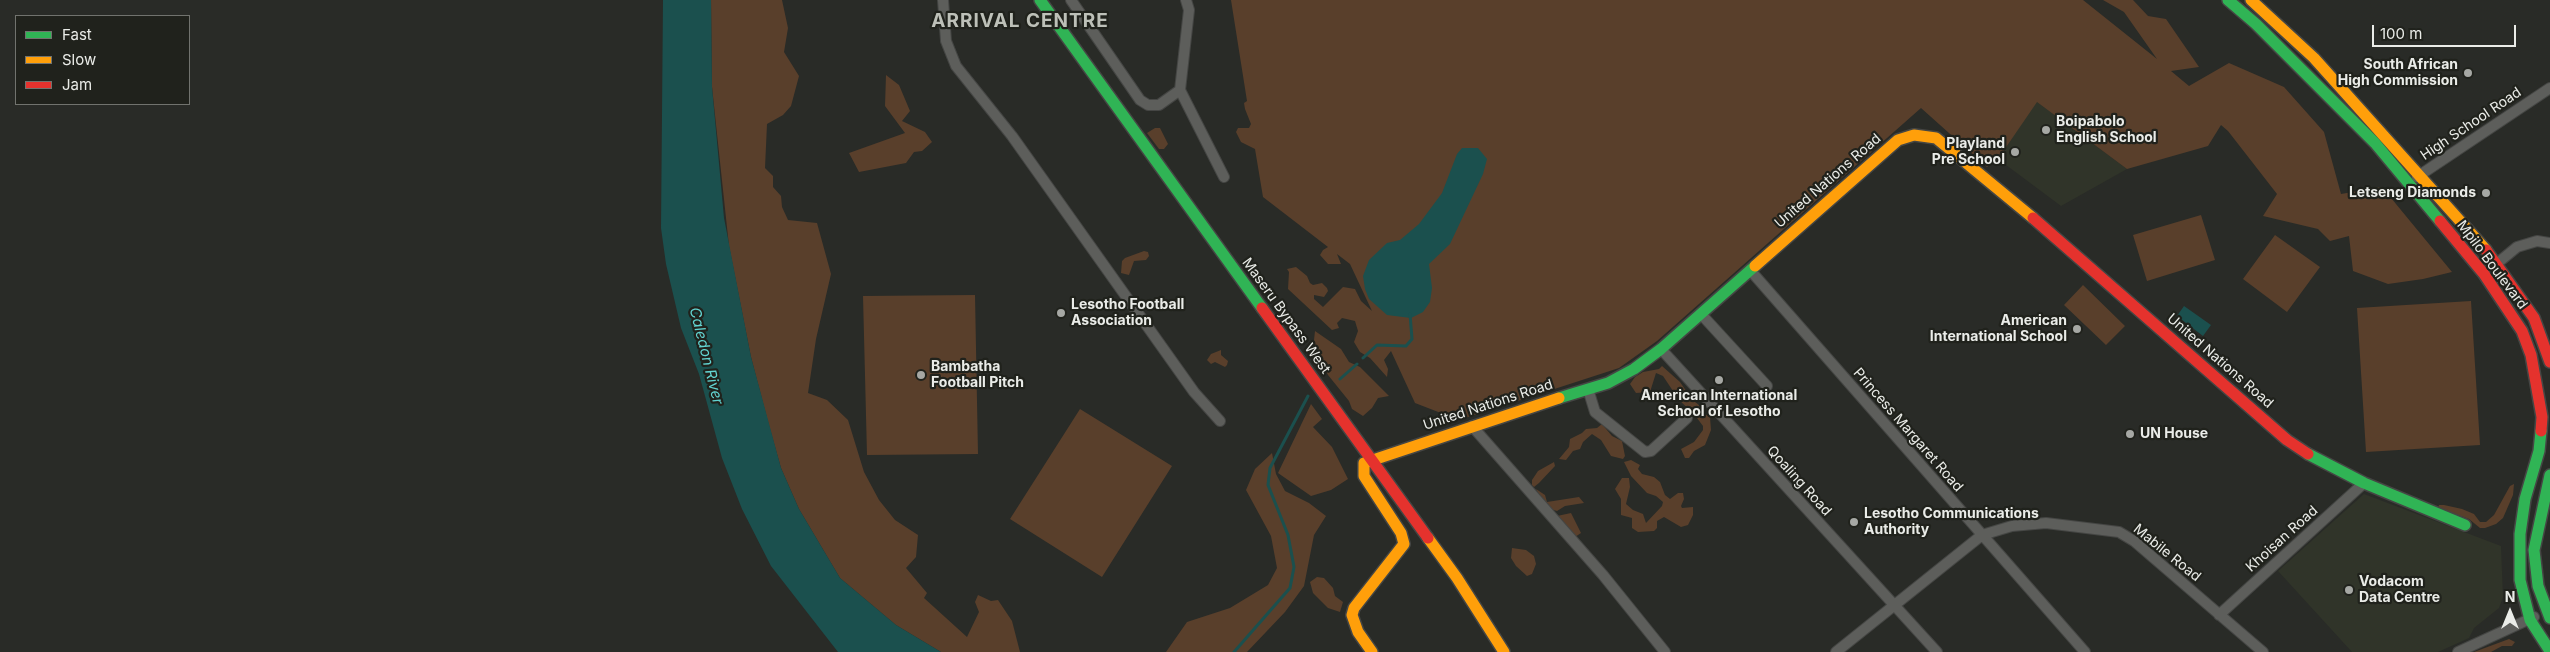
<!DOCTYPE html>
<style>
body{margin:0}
#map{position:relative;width:2550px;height:652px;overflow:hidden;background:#292b27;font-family:Inter,sans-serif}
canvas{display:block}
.legend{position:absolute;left:15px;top:15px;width:175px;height:90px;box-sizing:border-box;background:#20221c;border:1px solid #71736e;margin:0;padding:6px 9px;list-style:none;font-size:15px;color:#eaece8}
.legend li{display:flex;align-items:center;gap:10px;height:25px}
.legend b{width:25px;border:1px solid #71736e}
.north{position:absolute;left:2485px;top:587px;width:50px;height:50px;-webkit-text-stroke:4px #20221c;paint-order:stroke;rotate:0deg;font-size:14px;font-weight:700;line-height:20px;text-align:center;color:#eaece8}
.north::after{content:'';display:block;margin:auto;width:18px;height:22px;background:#eaece8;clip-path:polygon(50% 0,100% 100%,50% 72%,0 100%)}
.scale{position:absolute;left:2372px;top:25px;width:144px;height:22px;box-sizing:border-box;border:2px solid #eaece8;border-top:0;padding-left:6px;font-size:15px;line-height:18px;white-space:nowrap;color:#eaece8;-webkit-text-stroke:4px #20221c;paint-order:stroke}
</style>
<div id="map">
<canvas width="2550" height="652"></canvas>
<ul class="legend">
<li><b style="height:6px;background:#30b455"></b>Fast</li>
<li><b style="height:6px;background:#ff9f0a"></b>Slow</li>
<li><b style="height:6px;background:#e5322d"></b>Jam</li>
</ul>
<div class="north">N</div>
<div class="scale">100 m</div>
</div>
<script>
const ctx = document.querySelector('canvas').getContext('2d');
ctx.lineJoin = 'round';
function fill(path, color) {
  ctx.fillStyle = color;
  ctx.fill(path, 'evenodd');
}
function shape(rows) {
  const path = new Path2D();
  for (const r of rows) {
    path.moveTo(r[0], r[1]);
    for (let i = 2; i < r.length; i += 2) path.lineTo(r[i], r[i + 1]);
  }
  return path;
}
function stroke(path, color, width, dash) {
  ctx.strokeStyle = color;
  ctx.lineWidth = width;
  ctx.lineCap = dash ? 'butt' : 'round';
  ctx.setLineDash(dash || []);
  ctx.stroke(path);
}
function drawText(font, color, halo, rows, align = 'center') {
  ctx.font = font + ' Inter,sans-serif';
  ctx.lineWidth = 4.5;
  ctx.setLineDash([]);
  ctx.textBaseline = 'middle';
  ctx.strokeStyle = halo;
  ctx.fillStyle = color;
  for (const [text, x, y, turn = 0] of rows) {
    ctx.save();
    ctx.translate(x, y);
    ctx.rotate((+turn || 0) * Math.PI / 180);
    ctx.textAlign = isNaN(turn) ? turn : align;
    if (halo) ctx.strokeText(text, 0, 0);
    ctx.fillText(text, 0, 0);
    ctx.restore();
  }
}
const built = shape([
 [2036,101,2127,169,2061,206,1998,159],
 [2364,494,2501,546,2503,597,2499,608,2474,628,2469,638,2438,652,2352,652,2278,571]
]);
const green = shape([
 [711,0,782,0,788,28,784,52,799,76,791,106,783,115,767,124,765,168,773,176,773,187,781,196,782,207,788,220,817,223,831,274,816,339,808,393,827,400,848,420,864,472,879,500,895,520,918,535,916,557,906,568,927,593,924,598,967,637,979,612,975,602,978,595,991,601,998,600,1012,621,1020,652,941,652,896,625,840,578,799,509,781,468,768,422,751,357,729,246,712,87],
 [1231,0,2083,0,2157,59,2124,12,2103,0,2133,0,2148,16,2166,19,2199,67,2171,71,2189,86,2229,63,2284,87,2324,132,2341,194,2382,187,2452,272,2423,279,2388,284,2353,271,2349,236,2330,241,2318,229,2263,216,2277,194,2228,131,2221,125,2208,146,2127,169,2037,102,1998,159,1987,167,1921,108,1657,341,1619,368,1459,420,1415,403,1391,351,1384,360,1388,369,1387,377,1370,358,1360,352,1354,342,1358,331,1355,321,1342,318,1337,323,1339,328,1332,330,1288,289,1289,272,1287,269,1296,267,1307,276,1310,283,1313,285,1322,283,1327,288,1328,291,1324,297,1314,295,1314,299,1323,307,1343,287,1355,289,1361,301,1372,311,1350,264,1337,254,1341,264,1328,264,1320,255,1323,250,1328,247,1263,197,1255,149,1241,142,1236,132,1238,128,1249,128,1251,124,1245,109,1244,103,1247,101],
 [886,75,899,85,910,111,902,121,925,132,932,142,922,151,914,152,906,163,859,172,849,153,905,133,885,106],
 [1155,128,1160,128,1168,144,1164,149,1159,149,1147,133],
 [2201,215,2215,260,2147,281,2133,235],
 [2275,235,2320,267,2287,312,2243,279],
 [1144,251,1148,252,1149,256,1146,260,1134,261,1129,275,1121,273,1122,261,1125,258],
 [2083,285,2125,326,2106,345,2064,305],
 [975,295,978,454,867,455,863,296],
 [2471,301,2480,445,2366,452,2357,308],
 [1315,331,1341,349,1349,362,1360,367,1389,396,1378,398,1372,408,1363,416,1352,409,1349,401,1328,375,1320,359,1314,340],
 [1221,350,1221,355,1228,361,1227,365,1225,367,1215,362,1211,364,1207,360,1211,354],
 [1662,366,1680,382,1691,398,1702,408,1703,413,1710,417,1711,430,1705,445,1694,451,1689,458,1685,458,1681,449,1694,442,1703,430,1703,426,1694,414,1679,400,1663,376,1656,373,1650,392,1636,393,1630,384,1635,377,1643,372,1659,369],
 [1311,404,1322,419,1313,427,1332,447,1348,479,1331,490,1311,496,1278,473],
 [1080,409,1172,466,1102,577,1010,519],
 [1602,424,1612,436,1622,441,1625,456,1623,459,1611,456,1601,440,1592,434,1583,442,1580,449,1573,451,1566,460,1559,459,1569,447,1570,439,1582,433,1586,429,1597,428],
 [1272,453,1276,474,1285,491,1309,503,1326,516,1314,535,1304,586,1285,612,1247,652,1166,652,1187,622,1230,608,1268,585,1277,568,1271,536,1246,490,1255,469],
 [1631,460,1640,465,1638,469,1642,474,1654,477,1660,482,1665,495,1670,499,1678,493,1683,493,1684,499,1681,506,1682,508,1693,507,1693,515,1688,525,1681,527,1664,517,1657,521,1657,528,1654,531,1638,532,1632,528,1632,518,1621,515,1621,499,1615,489,1622,478,1629,478,1630,487,1626,504,1633,510,1643,514,1646,523,1662,506,1663,502,1656,496,1647,493,1631,476,1624,462],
 [1554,462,1555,466,1539,483,1534,487,1532,485,1532,480,1538,471],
 [2514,484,2513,495,2503,518,2496,524,2485,528,2480,528,2469,519,2438,508,2439,505,2444,505,2462,509,2474,514,2480,522,2486,522,2494,515,2510,486],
 [1536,489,1545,495,1547,502,1579,497,1584,503,1565,506,1557,511,1547,508],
 [1571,513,1581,533,1575,537,1557,516],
 [1512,548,1526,550,1534,556,1536,564,1532,574,1527,576,1516,566,1511,558],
 [1317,577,1324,578,1333,588,1335,596,1343,602,1340,612,1328,608,1313,593,1310,582],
 [2509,639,2515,642,2512,646,2502,646,2491,652,2474,652]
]);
const water = shape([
 [663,0,711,0,712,87,724,218,751,357,781,468,799,509,840,578,896,625,941,652,838,652,771,566,742,509,722,458,699,374,681,328,666,264,661,228],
 [1462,148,1478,148,1487,159,1483,174,1450,244,1429,264,1432,288,1430,302,1423,312,1411,318,1387,315,1369,299,1365,289,1363,276,1369,260,1387,243,1400,240,1419,224,1442,193,1457,154],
 [2184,306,2211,325,2203,336,2177,316]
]);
const stream = shape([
 [1363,358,1377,345,1406,346,1412,339,1410,314],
 [1340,379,1357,364],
 [1234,652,1290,588,1294,567,1288,535,1268,485,1270,468,1308,396]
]);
const street = shape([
 [943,0,946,41,956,66,1012,136,1194,392,1220,421],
 [1071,0,1140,100,1148,105,1159,105,1180,90],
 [1186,0,1189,10,1180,90,1224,177],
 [2417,177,2550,88],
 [2494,266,2517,247,2537,241,2550,243],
 [1750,270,2085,652],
 [1701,314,1767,386],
 [1661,349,1937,652],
 [1588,389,1595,412,1645,452,1651,451,1687,418],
 [1472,426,1603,575,1665,652],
 [2219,615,2364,483],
 [1836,652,1982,535,2012,526,2046,523,2119,532,2134,541,2263,652],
 [2458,652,2534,617]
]);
const fast = shape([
 [1040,0,1262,308],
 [2228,0,2256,24,2375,143,2440,221],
 [1559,398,1608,383,1634,369,1661,349,1755,266],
 [2541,431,2539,451,2525,499,2520,534,2520,580,2530,620,2550,651],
 [2308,454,2364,483,2465,525],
 [2550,475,2534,550,2538,586,2550,618]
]);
const slow = shape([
 [2251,0,2314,58,2486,250],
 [1755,266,1898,140,1914,135,1936,138,2033,218],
 [1428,538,1457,578,1504,652],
 [1372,652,1358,632,1352,615,1354,608,1404,544,1401,533,1364,476,1364,463,1559,398]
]);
const jam = shape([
 [2033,218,2287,440,2308,454],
 [2440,221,2484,274,2522,331,2531,355,2542,417,2541,431],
 [2486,250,2534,318,2550,362],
 [1262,308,1428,538]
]);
const markers = [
 [2468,73,5,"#a6a8a4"],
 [2046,130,5,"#a6a8a4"],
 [2015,152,5,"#a6a8a4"],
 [2486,193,5,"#a6a8a4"],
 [1061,313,5,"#a6a8a4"],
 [2077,329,5,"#a6a8a4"],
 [921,375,5,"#a6a8a4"],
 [1719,380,5,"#a6a8a4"],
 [2130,434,5,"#a6a8a4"],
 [1854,522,5,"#a6a8a4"],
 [2349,590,5,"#a6a8a4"]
];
const poiNames = [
 ["South African",2458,65,"right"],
 ["High Commission",2458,81,"right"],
 ["Boipabolo",2056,122],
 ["English School",2056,138],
 ["Playland",2005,144,"right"],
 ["Pre School",2005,160,"right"],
 ["Letseng Diamonds",2476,193,"right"],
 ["Lesotho Football",1071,305],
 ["Association",1071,321],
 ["American",2067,321,"right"],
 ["International School",2067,337,"right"],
 ["Bambatha",931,367],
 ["Football Pitch",931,383],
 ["American International",1719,396,"center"],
 ["School of Lesotho",1719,412,"center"],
 ["UN House",2140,434],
 ["Lesotho Communications",1864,514],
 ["Authority",1864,530],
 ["Vodacom",2359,582],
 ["Data Centre",2359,598]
];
const streetNames = [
 ["High School Road",2471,124,-34],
 ["United Nations Road",1828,181,-41],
 ["Mpilo Boulevard",2492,265,53],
 ["Maseru Bypass West",1286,316,54],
 ["United Nations Road",2220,361,41],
 ["United Nations Road",1488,405,-18],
 ["Princess Margaret Road",1908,430,49],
 ["Qoaling Road",1799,481,48],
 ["Khoisan Road",2282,539,-42],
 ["Mabile Road",2167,553,39]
];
const waterNames = [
 ["Caledon River",706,356,76]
];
const districtNames = [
 ["ARRIVAL CENTRE",1020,21]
];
fill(built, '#303429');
fill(green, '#593f2b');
fill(water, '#1b504e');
stroke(stream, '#1b504e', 3);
stroke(street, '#454644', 12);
stroke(fast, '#454644', 14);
stroke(slow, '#454644', 14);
stroke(jam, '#454644', 14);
stroke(street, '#5d5e5b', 10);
stroke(fast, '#30b455', 11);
stroke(slow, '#ff9f0a', 11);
stroke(jam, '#e5322d', 11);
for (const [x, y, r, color] of markers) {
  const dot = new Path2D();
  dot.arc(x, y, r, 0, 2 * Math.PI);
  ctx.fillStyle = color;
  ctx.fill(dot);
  stroke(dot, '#20221c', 2);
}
drawText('bold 14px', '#eaece8', '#20221c', poiNames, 'left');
drawText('14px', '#eaece8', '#20221c', streetNames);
drawText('italic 15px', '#62d3d0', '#20221c', waterNames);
ctx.letterSpacing = '1px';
drawText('bold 19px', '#bdc0b8', '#20221c', districtNames);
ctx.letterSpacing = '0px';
</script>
